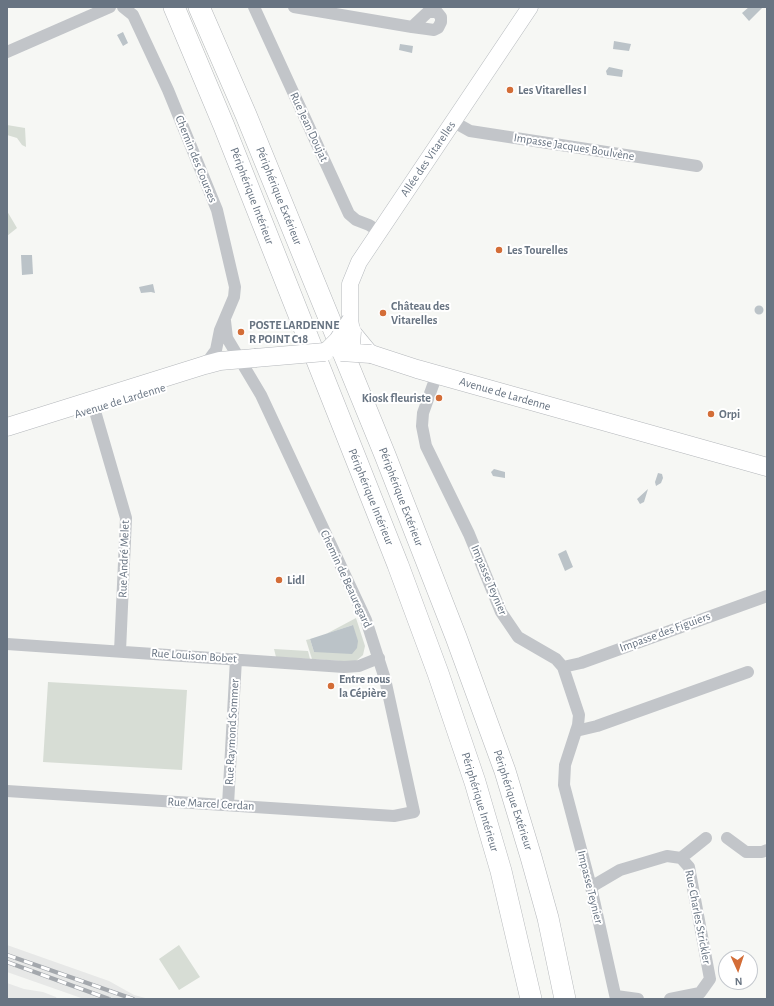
<!DOCTYPE html>
<meta charset="utf-8">
<style>
body{margin:0}
#map{position:relative;width:774px;height:1006px;overflow:hidden;background:#f6f7f4;font-family:"Alegreya Sans",sans-serif}
canvas{display:block}
.frame{position:absolute;inset:0;border:8px solid #687482;pointer-events:none}
.north{position:absolute;left:718px;top:950px;width:40px;height:40px;box-sizing:border-box;background:#fff;border:1px solid #c3c7cd;border-radius:50%;rotate:177deg;font-size:11px;font-weight:700;line-height:16px;text-align:center;color:#687482}
.north::after{content:'';display:block;margin:auto;width:14px;height:18px;background:#d36d37;clip-path:polygon(50% 0,100% 100%,50% 72%,0 100%)}
</style>
<div id="map">
<canvas width="774" height="1006"></canvas>
<div class="frame"></div>
<div class="north">N</div>
</div>
<script>
const ctx = document.querySelector('canvas').getContext('2d');
ctx.lineJoin = 'round';
function fill(path, color) {
  ctx.fillStyle = color;
  ctx.fill(path, 'evenodd');
}
function shape(rows) {
  const path = new Path2D();
  for (const r of rows) {
    if (r.length === 3) {
      path.moveTo(r[0] + r[2], r[1]);
      path.arc(r[0], r[1], r[2], 0, 2 * Math.PI);
      continue;
    }
    path.moveTo(r[0], r[1]);
    for (let i = 2; i < r.length; i += 2) path.lineTo(r[i], r[i + 1]);
  }
  return path;
}
function stroke(path, color, width, dash) {
  ctx.strokeStyle = color;
  ctx.lineWidth = width;
  ctx.lineCap = dash ? 'butt' : 'round';
  ctx.setLineDash(dash || []);
  ctx.stroke(path);
}
function drawText(font, color, halo, rows, align = 'center') {
  ctx.font = font + ' "Alegreya Sans",sans-serif';
  ctx.lineWidth = 4;
  ctx.setLineDash([]);
  ctx.textBaseline = 'middle';
  ctx.strokeStyle = halo;
  ctx.fillStyle = color;
  for (const [text, x, y, turn = 0] of rows) {
    ctx.save();
    ctx.translate(x, y);
    ctx.rotate((+turn || 0) * Math.PI / 180);
    ctx.textAlign = isNaN(turn) ? turn : align;
    if (halo) ctx.strokeText(text, 0, 0);
    ctx.fillText(text, 0, 0);
    ctx.restore();
  }
}
const built = shape([
 [7,945,109,981,134,995,149,999,84,999,7,972],
 [7,983,24,989,43,992,56,997,57,999,7,999]
]);
const green = shape([
 [7,125,25,128,26,147,22,145,17,138,7,135],
 [7,211,17,228,7,236],
 [356,618,365,646,363,655,355,662,312,659,306,640,310,639,314,652,353,625,326,634],
 [274,649,308,651,310,659,276,657],
 [48,682,187,690,182,770,43,762],
 [179,945,200,977,179,990,159,959]
]);
const water = shape([
 [749,7,763,7,749,21,742,13],
 [123,32,128,43,123,46,117,35],
 [614,41,631,44,629,51,613,49],
 [400,44,413,46,412,53,399,50],
 [609,67,623,70,622,77,607,75,606,71],
 [21,255,32,255,33,274,22,275],
 [153,284,155,293,151,292,141,293,139,287],
 [759,310,4.5],
 [494,469,505,472,505,478,493,476,491,472],
 [658,473,662,474,663,478,661,483,656,486,655,482],
 [648,489,644,502,640,504,637,499],
 [566,550,573,567,565,571,558,554],
 [353,625,358,641,357,648,352,654,314,652,310,639]
]);
const street = shape([
 [123,7,133,15,168,90,217,210,235,287,234,297,220,330,216,350,205,365],
 [254,7,349,214,356,220,369,225,380,232],
 [294,7,412,27,427,29,434,30,438,28,441,22,441,17,437,12,428,12,412,27],
 [7,52,110,7],
 [454,122,470,131,697,166],
 [437,374,423,413,422,426,426,446,469,534,501,612,518,637,556,659,563,667,579,715,578,725,565,765,564,785,591,887,616,999],
 [92,401,126,518,120,651],
 [7,644,344,667,359,666,379,658],
 [563,667,581,663,767,596],
 [576,731,597,726,748,672],
 [7,791,394,816,414,812,385,679,366,620,261,395,227,338,225,321],
 [228,805,236,659],
 [727,838,746,852,762,852,767,850],
 [681,858,706,838],
 [591,887,620,870,667,856,681,858,689,867,710,979,700,993,670,999],
 [616,996,638,999]
]);
const secondary = shape([
 [371,354,352,331,350,320,350,284,359,262,530,7]
]);
const primary = shape([
 [371,354,417,369,767,467],
 [7,427,205,365,220,361,255,358]
]);
const highway = shape([
 [174,7,224,126,398,565,438,673,475,782,501,871,531,999],
 [199,7,246,115,385,455,456,637,505,771,531,857,548,918,565,999]
]);
const rail = shape([
 [7,955,133,999],
 [7,962,109,999]
]);
const secondaryBridge = shape([
 [325,352,337,340,350,320]
]);
const primaryBridge = shape([
 [341,352,371,354],
 [341,352,347,350,351,344,352,331],
 [255,358,325,352]
]);
const markers = [
 [510,90,4,"#d36d37"],
 [499,250,4,"#d36d37"],
 [383,313,4,"#d36d37"],
 [241,332,4,"#d36d37"],
 [439,398,4,"#d36d37"],
 [711,414,4,"#d36d37"],
 [279,580,4,"#d36d37"],
 [331,686,4,"#d36d37"]
];
const poiNames = [
 ["Les Vitarelles I",518,90],
 ["Les Tourelles",507,250],
 ["Château des",391,306],
 ["Vitarelles",391,320],
 ["POSTE LARDENNE",249,325],
 ["R POINT C18",249,339],
 ["Kiosk fleuriste",431,398,"right"],
 ["Orpi",719,414],
 ["Lidl",287,580],
 ["Entre nous",339,679],
 ["la Cépière",339,693]
];
const streetNames = [
 ["Rue Jean Doujat",309,127,65],
 ["Impasse Jacques Boulvène",574,147,9],
 ["Chemin des Courses",196,159,68],
 ["Allée des Vitarelles",428,159,-56],
 ["Périphérique Intérieur",252,196,69],
 ["Périphérique Extérieur",279,196,68],
 ["Avenue de Lardenne",505,394,16],
 ["Avenue de Lardenne",120,401,-17],
 ["Périphérique Intérieur",371,497,68],
 ["Périphérique Extérieur",401,497,69],
 ["Rue André Melet",124,559,-88],
 ["Chemin de Beauregard",346,579,65],
 ["Impasse Teynier",489,580,67],
 ["Impasse des Figuiers",665,632,-20],
 ["Rue Louison Bobet",194,656,4],
 ["Rue Raymond Sommer",232,732,-87],
 ["Périphérique Extérieur",513,800,72],
 ["Périphérique Intérieur",480,802,73],
 ["Rue Marcel Cerdan",211,804,3],
 ["Impasse Teynier",590,887,76],
 ["Rue Charles Strickler",698,917,79]
];
fill(built, '#e7e8e7');
fill(green, '#d7ddd5');
fill(water, '#bbc3c8');
stroke(secondary, '#b5b9bd', 17);
stroke(primary, '#b4b7bb', 19);
stroke(highway, '#b5b8bb', 22);
stroke(street, '#c2c5c9', 12);
stroke(secondary, '#fff', 16);
stroke(primary, '#fff', 18);
stroke(highway, '#fff', 21);
stroke(rail, '#a4a8ad', 4.5);
stroke(rail, '#fff', 3, [9]);
stroke(secondaryBridge, '#b5b9bd', 17, []);
stroke(primaryBridge, '#b4b7bb', 19, []);
stroke(secondaryBridge, '#fff', 16);
stroke(primaryBridge, '#fff', 18);
for (const [x, y, r, color] of markers) {
  const dot = new Path2D();
  dot.arc(x, y, r, 0, 2 * Math.PI);
  ctx.fillStyle = color;
  ctx.fill(dot);
  stroke(dot, '#fff', 1.5);
}
drawText('bold 12px', '#687482', '#fff', poiNames, 'left');
drawText('12px', '#687482', '#fff', streetNames);
</script>
